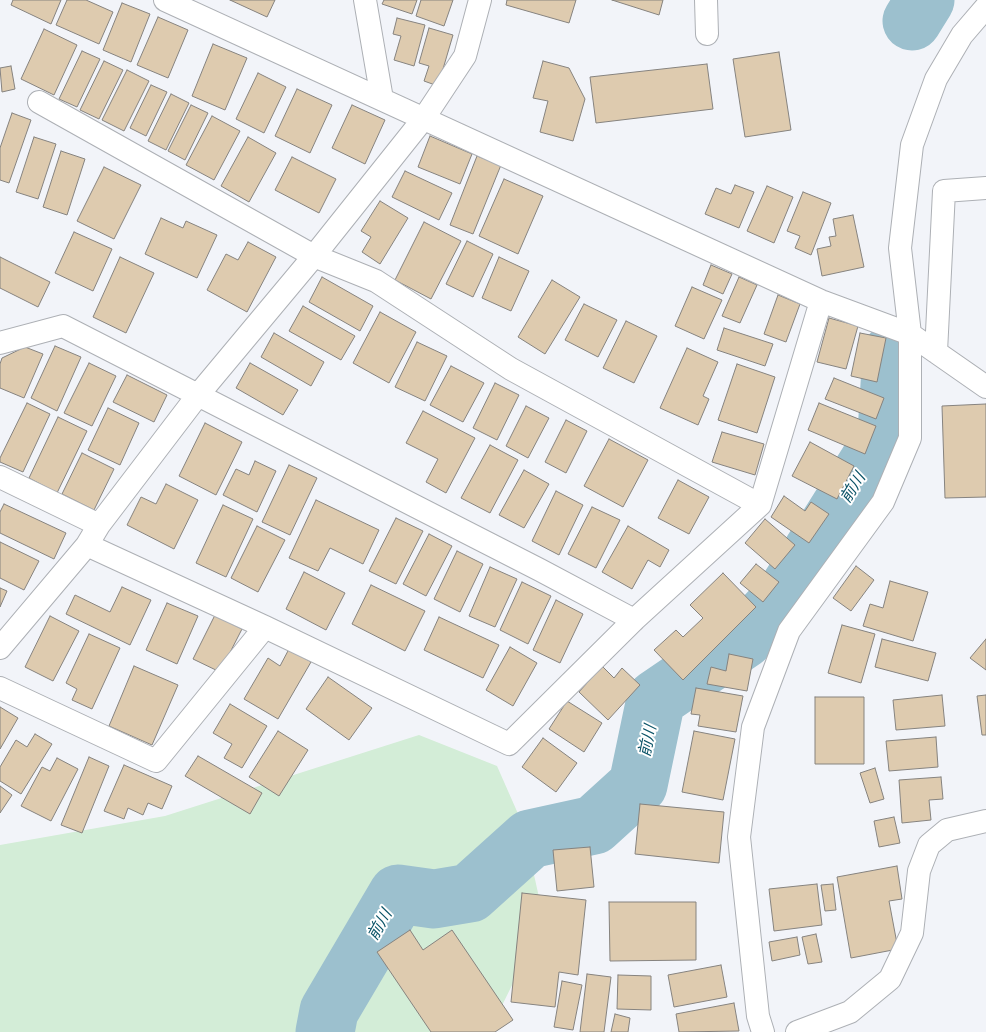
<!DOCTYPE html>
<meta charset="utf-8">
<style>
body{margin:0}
canvas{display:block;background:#f2f4f9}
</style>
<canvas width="986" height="1032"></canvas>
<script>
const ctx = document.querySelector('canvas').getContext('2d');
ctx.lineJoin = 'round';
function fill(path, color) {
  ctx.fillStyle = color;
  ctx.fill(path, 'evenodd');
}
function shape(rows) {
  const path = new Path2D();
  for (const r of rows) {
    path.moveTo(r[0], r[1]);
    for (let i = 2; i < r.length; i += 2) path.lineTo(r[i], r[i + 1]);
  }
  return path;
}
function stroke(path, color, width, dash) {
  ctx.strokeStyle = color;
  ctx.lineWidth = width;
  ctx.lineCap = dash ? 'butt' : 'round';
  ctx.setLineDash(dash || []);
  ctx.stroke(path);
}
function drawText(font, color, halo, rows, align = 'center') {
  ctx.font = font + ' "PT Sans Narrow","Noto Sans JP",sans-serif';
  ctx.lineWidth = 4;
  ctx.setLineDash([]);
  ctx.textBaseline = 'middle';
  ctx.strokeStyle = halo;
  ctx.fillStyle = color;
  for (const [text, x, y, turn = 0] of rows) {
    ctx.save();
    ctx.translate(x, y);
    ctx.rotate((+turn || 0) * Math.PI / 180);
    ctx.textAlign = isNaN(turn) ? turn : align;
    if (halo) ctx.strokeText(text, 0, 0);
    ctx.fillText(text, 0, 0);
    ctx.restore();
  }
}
const green = shape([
 [419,735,497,766,523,825,544,920,489,1032,0,1032,0,845,165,816]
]);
const river = shape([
 [912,21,925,0],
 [325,1032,329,1011,398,894,434,899,470,893,530,839,594,825,638,785,656,699,744,639,785,595,887,433,892,353]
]);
const building = shape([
 [13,0,61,0,51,24,11,5,13,0],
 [67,0,86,0,113,12,99,44,56,25,67,0],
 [230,0,275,0,267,17,230,0],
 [384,0,417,0,412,14,382,4,384,0],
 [421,0,453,0,444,26,416,16,421,0],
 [507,0,576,0,569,23,506,5,507,0],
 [612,0,663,0,659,15,612,0],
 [122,3,150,14,131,62,103,50,122,3],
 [158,17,188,30,168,78,137,65,158,17],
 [397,18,425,25,414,66,394,60,401,36,393,34,397,18],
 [429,28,453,35,438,86,424,81,429,66,419,63,429,28],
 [44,29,77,45,54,95,21,79,44,29],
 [213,44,247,58,225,110,192,96,213,44],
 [82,51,100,59,77,107,59,99,82,51],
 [779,52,791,130,745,137,733,59,779,52],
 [104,61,123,70,99,119,80,110,104,61],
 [543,61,569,68,585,99,573,141,540,132,548,101,533,98,543,61],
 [707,64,713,109,596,123,590,77,707,64],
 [11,66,15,89,2,92,0,68,11,66],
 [127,70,149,81,124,131,102,120,127,70],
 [258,73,286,87,264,133,236,119,258,73],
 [151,85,167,92,146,136,130,128,151,85],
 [297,89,332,105,310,153,275,136,297,89],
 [171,94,189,103,166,150,148,141,171,94],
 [191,105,208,113,185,160,168,151,191,105],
 [352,105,385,120,365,164,332,148,352,105],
 [12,113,31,120,9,183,0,180,0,148,12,113],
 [212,116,240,131,214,180,186,165,212,116],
 [430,136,472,154,460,184,418,167,430,136],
 [34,137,56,144,38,199,16,192,34,137],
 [248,137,276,153,249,202,221,186,248,137],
 [61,151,85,159,67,215,43,207,61,151],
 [477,156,501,165,473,234,450,225,477,156],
 [292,157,336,179,319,213,275,190,292,157],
 [104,167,141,185,114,239,77,221,104,167],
 [405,171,452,193,439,220,392,197,405,171],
 [504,179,543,196,518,254,479,236,504,179],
 [735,185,754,192,739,228,705,214,716,188,731,194,735,185],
 [767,186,793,197,774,243,747,231,767,186],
 [803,192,831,203,811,255,795,248,800,236,787,231,803,192],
 [380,201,408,218,380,264,362,252,371,237,361,231,380,201],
 [853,215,864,267,822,276,817,249,831,246,829,237,836,236,833,219,853,215],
 [161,218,183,228,186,221,217,235,197,278,145,254,161,218],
 [424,222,461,241,431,299,395,280,424,222],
 [74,232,112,249,93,291,55,273,74,232],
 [467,241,493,254,473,297,446,284,467,241],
 [248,242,276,257,247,312,207,290,226,254,238,260,248,242],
 [0,257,50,282,38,307,0,288,0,257],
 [120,257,154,273,126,333,93,317,120,257],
 [499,257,529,271,511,311,482,298,499,257],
 [711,265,732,274,723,294,703,285,711,265],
 [322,277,373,306,360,331,309,302,322,277],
 [739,277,757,285,740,323,722,316,739,277],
 [552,280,580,297,545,354,518,337,552,280],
 [692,287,722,300,704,339,675,326,692,287],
 [778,295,800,304,786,342,764,334,778,295],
 [584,304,617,320,598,357,565,340,584,304],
 [303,306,355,336,341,360,289,331,303,306],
 [380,312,416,332,389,383,353,363,380,312],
 [829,318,858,326,846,369,817,362,829,318],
 [626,321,657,336,634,383,603,368,626,321],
 [724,328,773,344,765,366,717,350,724,328],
 [274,333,324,362,311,386,261,357,274,333],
 [860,333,886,338,877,382,851,376,860,333],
 [417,342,447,356,425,401,395,387,417,342],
 [55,346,81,357,57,411,31,398,55,346],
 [25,347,43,354,24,398,0,388,0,364,2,358,25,347],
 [687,348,718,362,703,396,709,399,698,425,660,408,687,348],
 [89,363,116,376,92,426,64,413,89,363],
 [250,363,298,390,283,415,236,388,250,363],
 [737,364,775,377,757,433,718,420,737,364],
 [451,366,484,383,463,422,430,405,451,366],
 [127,375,167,395,154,422,113,402,127,375],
 [834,378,884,398,876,419,825,399,834,378],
 [495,383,519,395,497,440,473,428,495,383],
 [27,403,50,414,23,472,0,462,0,458,27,403],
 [819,403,876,426,865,454,808,430,819,403],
 [986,404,986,497,945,498,942,406,986,404],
 [526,406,549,418,528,458,506,446,526,406],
 [108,408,139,423,120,465,88,450,108,408],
 [423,411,475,438,446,493,426,482,438,459,406,443,423,411],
 [58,417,87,431,57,493,29,478,58,417],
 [566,420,587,431,566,473,545,462,566,420],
 [205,423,242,442,216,495,179,476,205,423],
 [722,432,764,444,755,475,712,462,722,432],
 [609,439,648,460,623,507,584,486,609,439],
 [810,442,854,466,837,499,792,476,810,442],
 [490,445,518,460,490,513,461,498,490,445],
 [82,453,114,469,94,510,62,494,82,453],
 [255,461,276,471,257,512,223,495,236,469,249,475,255,461],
 [289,465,317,478,290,535,262,522,289,465],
 [524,470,549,484,524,528,499,515,524,470],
 [678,480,709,497,689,534,658,518,678,480],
 [166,484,198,500,174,549,127,525,141,497,156,504,166,484],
 [556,491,583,505,559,555,532,541,556,491],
 [784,496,805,511,811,502,829,514,809,543,771,517,784,496],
 [316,500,379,530,363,564,330,548,318,571,289,558,316,500],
 [4,504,66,533,54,559,0,533,0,512,4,504],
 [223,505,253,519,226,577,196,563,223,505],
 [592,507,620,520,596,568,568,554,592,507],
 [396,518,423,531,396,584,369,571,396,518],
 [765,519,795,545,775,569,745,543,765,519],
 [257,526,285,540,258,592,231,578,257,526],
 [628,526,669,550,660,567,648,560,632,589,602,572,628,526],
 [429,534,452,546,426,596,403,584,429,534],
 [0,542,39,561,24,590,0,578,0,542],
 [457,551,483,564,460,612,434,599,457,551],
 [756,564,779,582,763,602,740,583,756,564],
 [856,566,874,580,851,611,833,598,856,566],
 [490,567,517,579,495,627,469,616,490,567],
 [304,572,345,593,326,630,286,609,304,572],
 [723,573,756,607,683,680,654,650,676,630,683,637,703,618,690,605,723,573],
 [890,581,928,592,913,641,863,626,870,604,883,608,890,581],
 [522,582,551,596,528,644,500,630,522,582],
 [371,585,425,611,405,651,352,624,371,585],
 [122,587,151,600,130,645,66,614,75,595,110,612,122,587],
 [0,588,7,591,0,607,0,588],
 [556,600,583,614,560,663,533,650,556,600],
 [167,603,198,616,177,664,146,650,167,603],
 [215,615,242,629,220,672,193,659,215,615],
 [50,616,79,631,53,681,25,667,50,616],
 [439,617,499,645,483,678,424,650,439,617],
 [842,625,875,634,861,683,828,673,842,625],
 [89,634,120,648,92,709,72,700,77,689,66,683,89,634],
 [882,639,936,653,928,681,875,667,882,639],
 [986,639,986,670,970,658,986,639],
 [510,647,537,663,513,706,486,690,510,647],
 [289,649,311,662,278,719,244,699,268,658,280,666,289,649],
 [729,654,753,659,747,691,707,684,711,667,726,671,729,654],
 [134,666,178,685,152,745,109,726,134,666],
 [602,666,614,678,622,668,640,685,608,720,579,692,602,666],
 [328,677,372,708,349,740,306,709,328,677],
 [696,688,743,696,736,732,698,726,700,715,691,714,696,688],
 [942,695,945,726,896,730,893,700,942,695],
 [986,695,986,735,982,735,977,696,986,695],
 [815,697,864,697,864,764,815,764,815,697],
 [567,701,602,723,584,752,549,729,567,701],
 [230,704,267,726,242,768,224,758,232,744,213,733,230,704],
 [0,707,18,718,0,749,0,707],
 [278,731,308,750,279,796,249,777,278,731],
 [694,731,735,739,723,800,682,792,694,731],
 [35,734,52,744,21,794,0,781,0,767,16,740,27,747,35,734],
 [936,737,938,767,889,771,886,741,936,737],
 [543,738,577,763,556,792,522,767,543,738],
 [198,756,262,793,250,814,185,776,198,756],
 [89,757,109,766,82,833,61,825,89,757],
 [57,758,78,769,51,821,21,806,42,767,50,771,57,758],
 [124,765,172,786,162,809,148,803,143,815,128,808,124,819,104,811,124,765],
 [875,768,884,799,870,803,860,773,875,768],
 [941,777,943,799,929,800,931,820,902,823,899,780,941,777],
 [0,786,12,795,0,813,0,786],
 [640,804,724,812,719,863,635,854,640,804],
 [894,817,900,843,879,847,874,821,894,817],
 [590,847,594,887,557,891,553,850,590,847],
 [897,866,902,899,889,901,898,949,851,958,837,877,897,866],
 [817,884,822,925,774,931,769,889,817,884],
 [833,884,836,910,825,911,821,885,833,884],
 [522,893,586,900,578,975,559,972,555,1007,511,1002,522,893],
 [609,902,696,902,696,960,610,961,609,902],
 [410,930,423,950,452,930,513,1020,495,1032,431,1032,377,952,410,930],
 [816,934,822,962,808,964,802,937,816,934],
 [797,937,800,955,772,961,769,942,797,937],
 [721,965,727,997,674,1007,668,975,721,965],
 [587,974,611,977,604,1032,580,1032,587,974],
 [618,975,651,976,651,1010,617,1009,618,975],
 [562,981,582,985,573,1030,554,1027,562,981],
 [734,1003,739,1031,679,1032,676,1014,734,1003],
 [615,1014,630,1018,628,1032,611,1032,615,1014]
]);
const minor = shape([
 [165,0,821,301,910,334,910,438,883,502,789,631,753,727,739,837,758,1016,763,1032],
 [365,0,382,99],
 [706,0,707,34],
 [986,7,962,35,936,79,912,145,900,248,910,334,986,387],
 [39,102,314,256,376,281,511,369,760,505],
 [0,343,63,326,540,570,634,620],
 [936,352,944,191,986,188],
 [0,477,99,525],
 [87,545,265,627,509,744,634,620,760,505,821,301],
 [0,648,87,545,99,525,198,395,314,256,424,118,465,56,480,0],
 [0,688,156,761,265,627],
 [797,1032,850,1012,890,979,912,933,919,871,929,845,947,830,986,821]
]);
const waterNames = [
 ["前川",853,488,-58],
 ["前川",648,741,-78],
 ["前川",380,925,-60]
];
fill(green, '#d3edd7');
stroke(river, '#9cc0ce', 59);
fill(building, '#decbaf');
stroke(building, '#86837f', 1);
stroke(minor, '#adb0b5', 24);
stroke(minor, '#fff', 22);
drawText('italic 16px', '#0a5367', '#fff', waterNames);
</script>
